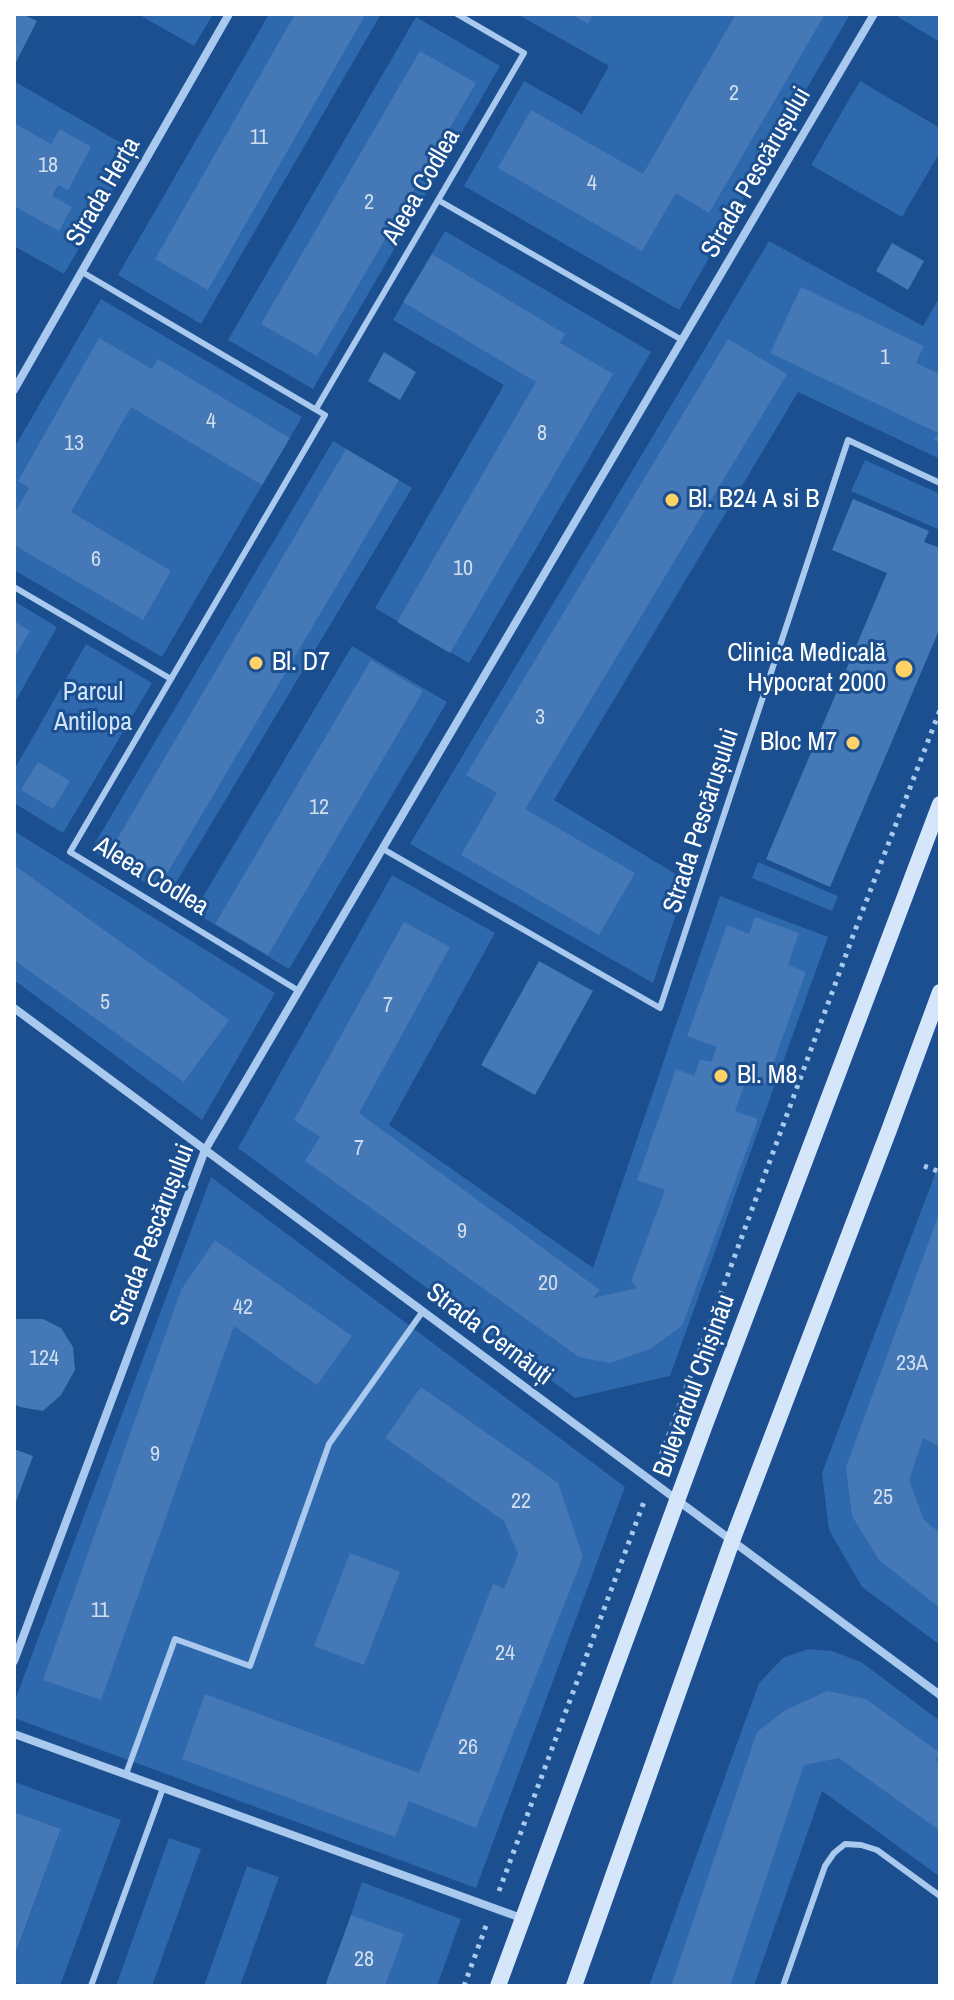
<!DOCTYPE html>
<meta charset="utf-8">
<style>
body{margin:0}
#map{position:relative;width:954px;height:2000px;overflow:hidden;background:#1b4f8f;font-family:"Archivo Narrow",sans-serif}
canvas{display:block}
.frame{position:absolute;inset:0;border:16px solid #fff;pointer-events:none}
</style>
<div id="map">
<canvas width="954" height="2000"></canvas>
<div class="frame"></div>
</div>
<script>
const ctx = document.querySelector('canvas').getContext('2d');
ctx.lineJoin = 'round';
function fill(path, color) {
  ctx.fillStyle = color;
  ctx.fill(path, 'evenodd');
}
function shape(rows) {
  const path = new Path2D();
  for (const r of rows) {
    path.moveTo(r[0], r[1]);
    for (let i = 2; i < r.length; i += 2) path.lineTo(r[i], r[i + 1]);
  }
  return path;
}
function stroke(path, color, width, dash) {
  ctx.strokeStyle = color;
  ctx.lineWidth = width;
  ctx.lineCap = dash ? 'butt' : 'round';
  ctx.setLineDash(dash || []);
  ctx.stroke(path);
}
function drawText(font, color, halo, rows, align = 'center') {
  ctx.font = font + ' "Archivo Narrow",sans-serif';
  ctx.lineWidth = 6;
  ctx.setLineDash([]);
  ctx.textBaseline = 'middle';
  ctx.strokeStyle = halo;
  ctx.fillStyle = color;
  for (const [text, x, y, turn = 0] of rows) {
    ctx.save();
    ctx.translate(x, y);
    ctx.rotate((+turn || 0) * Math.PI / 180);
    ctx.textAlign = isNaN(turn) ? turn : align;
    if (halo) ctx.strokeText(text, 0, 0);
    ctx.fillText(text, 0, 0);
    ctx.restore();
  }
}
const green = shape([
 [138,14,213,14,194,46],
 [269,14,381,14,201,324,118,275],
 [517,14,850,14,679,310,464,186,524,81,582,114,609,66],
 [900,14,940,14,940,42,898,17],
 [416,17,500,66,313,389,228,340],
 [14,81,135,151,64,274,14,246],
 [860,81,940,128,940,152,902,217,811,165],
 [445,231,651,352,469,663,375,608,504,385,393,320],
 [769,241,923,326,940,296,940,459,798,392,554,800,687,881,653,983,410,844],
 [101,299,302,417,162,657,14,570,14,448],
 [333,441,412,488,168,896,91,850],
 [865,460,940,494,940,530,851,491],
 [14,601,57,627,14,704],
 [86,644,152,683,63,833,14,803,14,770],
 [352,646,447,702,289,969,194,912],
 [14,831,275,993,202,1120,14,980],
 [758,862,838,896,832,911,752,878],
 [392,875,495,933,389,1125,593,1268,720,896,828,937,670,1376,575,1398,238,1148],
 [940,1161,940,1645,862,1587,829,1530,822,1473],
 [211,1177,625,1487,476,1888,14,1718,14,1703],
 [808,1649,832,1651,861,1662,940,1721,940,1877,822,1791,754,1986,649,1986,759,1683,783,1658],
 [14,1782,121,1820,60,1986,26,1986,14,1982,14,1959,61,1829,14,1812],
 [169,1838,201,1849,152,1986,116,1986],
 [247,1866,279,1877,240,1986,204,1986],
 [362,1882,461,1919,437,1986,385,1986,403,1934,351,1915]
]);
const building = shape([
 [14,14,22,14,37,21,14,66],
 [295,14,359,14,364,17,208,290,155,259],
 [571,14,593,14,588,24],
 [736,14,825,14,709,213,676,193,642,251,498,168,531,110,643,174],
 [420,51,476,83,317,356,261,324],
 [14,123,51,144,60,129,91,147,68,190,58,185,52,196,72,207,59,231,14,206],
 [892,243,924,261,908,290,876,271],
 [432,254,565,334,560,343,613,374,450,653,397,622,536,382,403,302],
 [801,287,924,346,916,363,940,374,940,442,934,440,938,433,770,353],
 [99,338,152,369,158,359,290,438,262,485,131,407,71,512,171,571,143,620,14,545,14,514,29,488,18,481],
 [728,339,787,374,525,809,635,873,599,935,461,855,497,793,466,775],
 [384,352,416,372,400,400,368,381],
 [346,449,399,480,165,877,113,846],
 [853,499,929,531,924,542,940,548,940,628,830,887,766,859,887,573,832,550],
 [14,621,30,631,14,658],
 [371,660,423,691,268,955,215,924],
 [38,762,70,781,53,809,21,790],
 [14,865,229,1020,184,1082,14,960],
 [755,917,799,933,788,965,806,972,766,1084,747,1077,735,1111,758,1119,682,1326,650,1349,610,1363,579,1357,305,1161,320,1137,294,1120,404,922,450,947,359,1113,600,1290,593,1298,637,1288,631,1281,665,1190,637,1180,676,1069,694,1076,700,1059,711,1062,717,1047,687,1036,727,925,749,934],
 [539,961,593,991,535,1095,481,1065],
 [940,1211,940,1447,923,1438,909,1480,924,1520,940,1533,940,1608,879,1560,852,1516,846,1467],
 [215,1240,352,1336,317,1385,234,1326,101,1700,43,1680,181,1290],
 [14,1317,17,1319,43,1319,61,1328,73,1347,75,1370,61,1395,43,1411,20,1407,14,1404],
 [421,1387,558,1483,583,1557,476,1828,409,1801,395,1837,182,1759,205,1694,419,1773,493,1584,504,1589,518,1554,504,1521,385,1438],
 [14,1449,33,1456,14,1507],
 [350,1553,400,1572,364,1665,314,1646],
 [827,1691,866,1699,940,1753,936,1760,940,1764,940,1831,839,1758,804,1765,730,1986,671,1986,757,1732,784,1711],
 [14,1812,61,1829,14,1958],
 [351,1915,404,1934,385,1986,325,1986]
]);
const path = shape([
 [924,1166,940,1172],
 [658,1464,854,933,940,710],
 [499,1891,645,1499],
 [464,1986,487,1923]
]);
const lane = shape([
 [438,200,682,340],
 [82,272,325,415,70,852,299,991],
 [316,409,524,53,457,14],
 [14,587,171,679],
 [383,849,660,1008,848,440,940,483],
 [126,1774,175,1639,250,1666,329,1444,423,1311],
 [91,1986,163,1788],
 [783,1986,825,1866,834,1853,845,1844,861,1845,877,1850,940,1896]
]);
const street = shape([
 [14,390,229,14],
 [14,1008,940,1695],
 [14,1661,205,1150,874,14],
 [14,1734,524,1919]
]);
const secondary = shape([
 [498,1986,706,1422,940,804],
 [574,1986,732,1541,889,1130,940,992]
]);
const markers = [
 [672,500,8,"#ffd166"],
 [256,663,8,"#ffd166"],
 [904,669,10,"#ffd166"],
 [853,743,8,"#ffd166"],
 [721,1076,8,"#ffd166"]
];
const numberNames = [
 ["2",734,94],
 ["11",259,138],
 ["18",48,166],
 ["4",592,184],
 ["2",369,203],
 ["1",885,358],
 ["4",211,422],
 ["8",542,434],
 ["13",74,444],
 ["6",96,560],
 ["10",463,569],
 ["3",540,718],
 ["12",319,808],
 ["5",105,1003],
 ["7",388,1006],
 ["7",359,1149],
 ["9",462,1232],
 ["20",548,1284],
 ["42",243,1308],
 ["124",44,1359],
 ["23A",912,1364],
 ["9",155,1455],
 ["25",883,1498],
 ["22",521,1502],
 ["11",100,1611],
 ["24",505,1654],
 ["26",468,1748],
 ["28",364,1960]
];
const streetNames = [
 ["Strada Pescărușului",757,173,-60],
 ["Aleea Codlea",422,187,-60],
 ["Strada Herța",104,192,-60],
 ["Strada Pescărușului",702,821,-72],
 ["Aleea Codlea",151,877,31],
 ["Strada Pescărușului",153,1235,-69],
 ["Strada Cernăuți",489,1335,37],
 ["Bulevardul Chișinău",695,1386,-70]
];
const poiNames = [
 ["Bl. B24 A si B",688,500],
 ["Clinica Medicală",886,654,"right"],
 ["Hypocrat 2000",886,684,"right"],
 ["Bl. D7",272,663],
 ["Bloc M7",837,743,"right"],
 ["Bl. M8",737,1076]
];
const parkNames = [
 ["Parcul",93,693],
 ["Antilopa",93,723]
];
fill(green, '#2e69ad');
fill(building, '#4478b7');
stroke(path, '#a9c9ee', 5, [4, 6]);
stroke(lane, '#a9c9ee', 6);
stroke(street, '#a9c9ee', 8);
stroke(secondary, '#d6e6fa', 16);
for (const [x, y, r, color] of markers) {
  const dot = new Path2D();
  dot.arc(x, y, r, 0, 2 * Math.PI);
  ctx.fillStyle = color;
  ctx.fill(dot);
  stroke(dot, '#1b4f8f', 3);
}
drawText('22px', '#d0dded', null, numberNames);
drawText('26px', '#fff', '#1b4f8f', streetNames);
drawText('26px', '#fff', '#1b4f8f', poiNames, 'left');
drawText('26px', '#cfe3fa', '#1b4f8f', parkNames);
</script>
